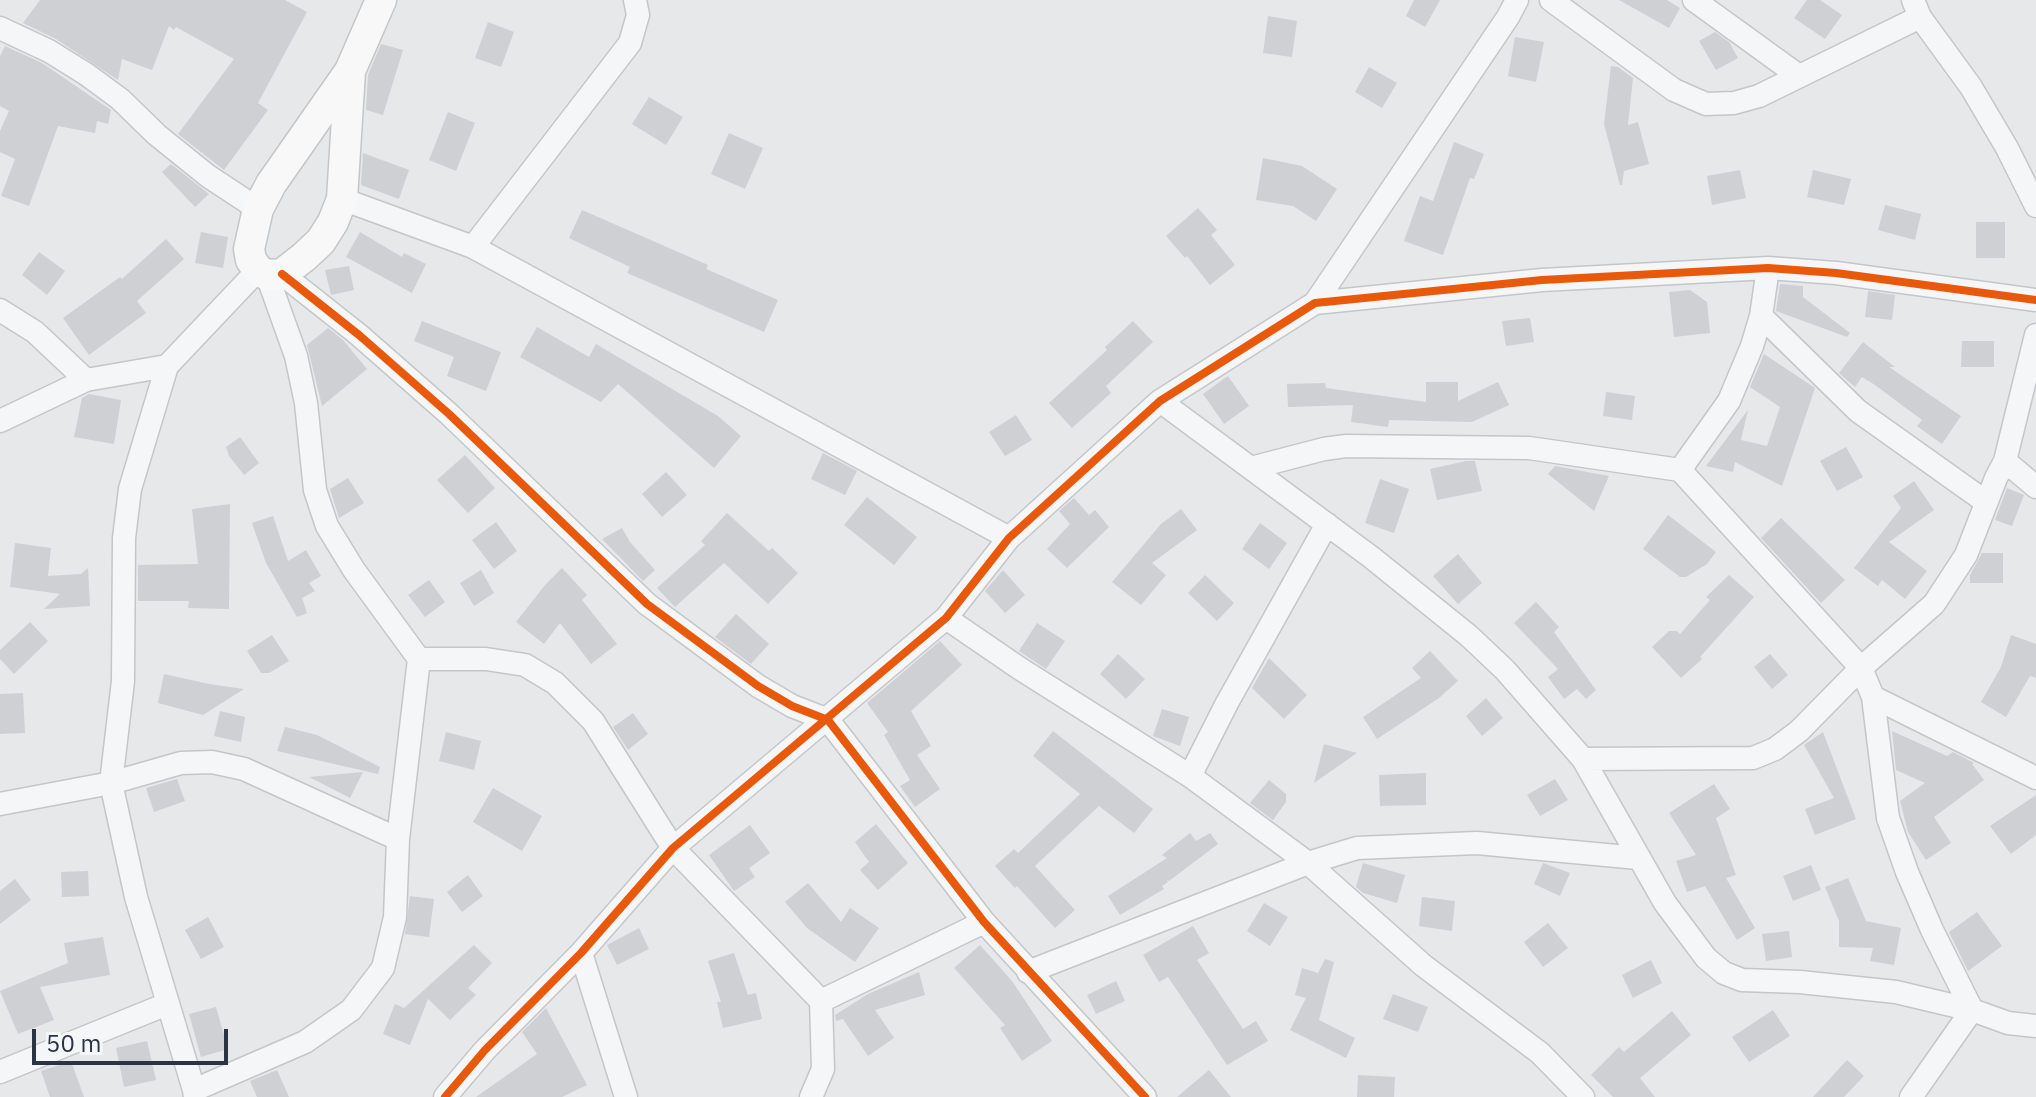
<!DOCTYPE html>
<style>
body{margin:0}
#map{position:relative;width:2036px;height:1097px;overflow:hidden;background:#e6e8ea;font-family:"IBM Plex Sans",sans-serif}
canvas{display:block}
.scale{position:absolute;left:32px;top:1029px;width:196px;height:36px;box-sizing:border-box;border:4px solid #2b3445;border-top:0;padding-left:10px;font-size:24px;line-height:28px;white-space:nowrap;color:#2b3445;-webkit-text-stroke:6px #f4f6f9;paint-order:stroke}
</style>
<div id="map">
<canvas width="2036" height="1097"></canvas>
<div class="scale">50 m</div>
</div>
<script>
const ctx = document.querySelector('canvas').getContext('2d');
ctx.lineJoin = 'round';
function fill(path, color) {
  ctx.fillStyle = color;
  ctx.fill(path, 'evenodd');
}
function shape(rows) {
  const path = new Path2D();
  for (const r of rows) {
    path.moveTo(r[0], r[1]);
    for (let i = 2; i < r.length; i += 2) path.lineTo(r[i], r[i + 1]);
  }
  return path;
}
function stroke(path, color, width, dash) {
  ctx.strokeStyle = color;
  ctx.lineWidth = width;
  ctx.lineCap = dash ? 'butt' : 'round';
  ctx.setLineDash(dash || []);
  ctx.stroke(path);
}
const building = shape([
 [40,0,285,0,307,12,258,103,268,110,224,170,178,134,234,59,176,27,174,30,169,26,152,70,122,59,118,80,56,39,23,23],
 [1414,0,1440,0,1425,27,1406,16],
 [1619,0,1667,0,1680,8,1669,28],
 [1807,0,1820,0,1842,15,1825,39,1794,18],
 [1268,16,1297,21,1292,57,1263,53],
 [488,22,514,32,501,67,475,58],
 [1715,32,1729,42,1738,58,1716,70,1699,41],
 [1515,37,1544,42,1536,82,1508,76],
 [381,44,403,50,383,115,366,110,368,75],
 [5,46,42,63,111,110,108,124,97,121,95,133,58,126,29,206,1,196,15,159,0,152,0,131,9,111,0,106,0,56],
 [1611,66,1618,67,1633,78,1628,125,1638,122,1649,164,1624,171,1622,185,1620,185,1604,124],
 [1369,67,1397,83,1382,108,1355,92],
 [649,97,683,117,666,145,632,124],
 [448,112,475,123,456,171,429,160],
 [729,133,763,148,745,189,711,174],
 [1454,142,1484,154,1474,179,1470,178,1443,255,1404,241,1420,196,1433,201],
 [363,153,409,170,399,199,361,185],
 [1263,158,1302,166,1337,189,1316,221,1293,206,1256,200],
 [171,164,209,194,195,207,162,172],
 [1740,170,1746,198,1712,205,1707,176],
 [1813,170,1851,179,1844,205,1807,197],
 [1885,205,1921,214,1915,240,1878,230],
 [1198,208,1217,230,1211,235,1235,265,1210,285,1187,256,1185,258,1166,236],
 [582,210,708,265,706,269,778,300,764,332,627,273,630,267,569,238],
 [1976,222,2005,222,2005,258,1976,258],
 [201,232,228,237,223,268,195,263],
 [360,232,402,257,404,253,426,264,412,293,346,257],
 [166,239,184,259,137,301,146,313,89,355,63,318,120,277,122,279],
 [39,252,65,271,47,295,22,275],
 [349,266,354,290,331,295,325,270],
 [1780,284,1803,286,1803,297,1850,333,1847,337,1776,311],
 [1690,290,1707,302,1710,333,1674,337,1669,292],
 [1868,291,1895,295,1892,320,1865,317],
 [1530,318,1534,342,1506,346,1502,321],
 [422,321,501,352,486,391,447,376,454,357,414,341],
 [1133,321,1153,342,1106,386,1111,393,1072,428,1049,403,1107,350,1105,347],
 [537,327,589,357,596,344,718,416,741,436,714,468,618,384,601,402,520,357],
 [328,328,343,340,367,369,322,406,307,345],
 [1962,341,1994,341,1994,367,1961,367],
 [1863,342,1895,367,1889,367,1961,416,1942,444,1917,426,1922,420,1875,385,1862,377,1855,387,1839,373],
 [1764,354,1815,388,1782,486,1735,462,1733,472,1706,466,1748,410,1741,440,1767,446,1780,407,1750,387],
 [1228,376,1249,406,1224,424,1203,394],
 [1426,382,1458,382,1458,401,1498,382,1509,405,1472,422,1389,420,1388,427,1351,422,1353,405,1288,407,1287,384,1325,383,1326,388,1426,402],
 [1606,392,1635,396,1632,420,1603,416],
 [89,394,121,400,114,444,74,437,82,398],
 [1016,415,1032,440,1005,456,989,432],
 [240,437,259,463,244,475,229,456,226,447],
 [1846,447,1863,477,1837,491,1820,461],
 [823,453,857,471,845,495,811,479],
 [465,455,495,488,468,513,437,480],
 [1466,461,1475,461,1482,491,1437,500,1430,469],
 [1555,466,1609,476,1594,511,1548,474],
 [666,472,687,495,662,517,642,494],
 [348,478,364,503,339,518,330,489],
 [1380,479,1409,489,1394,533,1365,523],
 [1914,481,1934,510,1889,542,1927,571,1905,599,1882,580,1878,586,1854,568,1901,508,1893,496],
 [2007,488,2024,495,2012,526,1995,520],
 [867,497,917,537,894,565,844,525],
 [1074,498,1089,515,1095,510,1109,527,1067,568,1047,549,1070,524,1059,511],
 [230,504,229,609,188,608,189,601,138,601,138,565,198,564,192,509],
 [1181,509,1197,530,1152,563,1166,575,1141,605,1112,582,1161,524],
 [727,513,769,551,772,548,798,573,768,604,724,563,675,607,657,588,705,545,701,541],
 [1668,515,1716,552,1707,564,1686,577,1680,577,1643,549],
 [273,516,288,561,306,550,321,576,309,583,315,591,302,598,307,613,297,617,266,563,252,523],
 [1781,518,1845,580,1821,603,1761,538],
 [496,522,517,551,494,569,472,540],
 [1260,523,1287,543,1269,569,1242,549],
 [622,528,630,542,655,570,643,581,602,539],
 [15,543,51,548,48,576,81,574,88,568,90,606,44,609,60,594,10,587],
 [1982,553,2003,553,2003,583,1970,583,1970,575],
 [1458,554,1482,583,1458,604,1433,576],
 [562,568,587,595,582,600,617,644,591,664,560,623,544,644,516,622,545,585],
 [481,570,494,593,474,606,460,583],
 [1003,570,1025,595,1005,613,985,591],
 [1205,575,1234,603,1217,621,1188,593],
 [1729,575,1754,597,1700,657,1702,659,1681,678,1652,647,1669,631,1677,631,1680,634,1710,600,1706,597],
 [429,580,445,602,425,617,408,595],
 [1536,602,1559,627,1554,632,1596,690,1586,699,1577,689,1564,699,1548,677,1558,669,1514,623],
 [736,614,769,644,751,664,715,637],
 [30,622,48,641,14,674,0,659,0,650],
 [1037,623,1065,641,1046,669,1019,651],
 [272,635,289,661,269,673,261,673,247,651],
 [2011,635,2036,644,2036,678,2030,676,2006,717,1981,702,2001,667],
 [940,641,962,665,911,711,931,746,917,755,940,789,915,807,900,786,910,780,884,735,888,732,867,703],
 [1430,651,1458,681,1439,698,1377,739,1363,717,1421,678,1412,668],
 [1118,654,1145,679,1126,699,1100,674],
 [1770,654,1788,675,1772,689,1754,667],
 [1269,658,1307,695,1284,719,1252,688],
 [164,674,209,684,244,689,203,715,158,703],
 [23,693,25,733,0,734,0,694],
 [1486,698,1503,718,1482,736,1466,716],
 [1162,709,1189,717,1180,746,1153,736],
 [220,711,245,717,241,742,214,736],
 [633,713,648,734,628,750,613,727],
 [285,727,317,735,380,767,378,774,277,751],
 [1053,731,1153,809,1134,833,1099,806,1035,866,1075,910,1055,928,1017,886,1015,888,995,866,1014,849,1018,853,1080,794,1033,756],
 [1892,731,1947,756,1953,752,1974,763,1972,764,1984,780,1934,817,1951,843,1926,860,1908,832,1900,801,1925,783,1896,770],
 [446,732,481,741,474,770,439,761],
 [1823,732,1856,819,1815,835,1805,809,1834,798,1804,745],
 [1324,744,1357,753,1314,783],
 [363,772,350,798,309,777],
 [1426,773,1426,805,1380,806,1379,775],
 [177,779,185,801,154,812,146,788],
 [1555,779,1568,800,1540,816,1527,795],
 [1269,780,1286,794,1286,802,1273,820,1250,803],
 [1714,784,1730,809,1716,818,1736,875,1726,878,1755,928,1737,940,1705,886,1687,892,1676,861,1696,855,1669,813],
 [493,788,542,816,522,851,473,822],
 [2036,795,2036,835,2011,854,1990,826],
 [876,824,908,863,878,890,860,870,869,862,855,842],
 [750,825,770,853,749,868,755,877,734,891,709,855],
 [1190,833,1196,841,1210,833,1218,844,1169,881,1166,879,1168,882,1162,886,1164,889,1120,915,1108,896,1167,858,1162,855],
 [1363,863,1405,875,1397,903,1363,893,1356,887],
 [1543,863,1570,873,1560,896,1534,884],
 [1811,865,1821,890,1793,901,1783,876],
 [88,871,89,896,62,897,61,872],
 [468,875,483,896,462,912,447,892],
 [1848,878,1866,921,1901,928,1894,965,1870,961,1873,948,1839,947,1839,921,1825,887],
 [15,879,31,900,0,924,0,891],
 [808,883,841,922,850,908,879,928,855,962,807,928,785,902],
 [410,896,434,899,429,937,405,934],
 [1422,897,1455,901,1452,931,1419,926],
 [1264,903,1288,917,1270,946,1247,931],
 [1977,912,2002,946,1968,971,1949,932],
 [208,917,224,947,201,959,185,930],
 [1548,923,1568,948,1543,967,1524,942],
 [1193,926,1209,953,1197,960,1243,1029,1256,1021,1268,1041,1227,1065,1168,977,1159,982,1143,955],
 [639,928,649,949,617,965,607,945],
 [1789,931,1792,957,1766,961,1762,934],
 [103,937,110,975,40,987,54,1020,18,1034,0,991,68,963,64,943],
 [474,945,492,963,468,988,476,995,450,1020,428,999,410,1045,383,1034,395,1004,404,1008],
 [980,945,1012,981,1052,1041,1022,1061,1000,1028,1005,1025,954,968],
 [734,953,748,995,756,993,762,1019,723,1028,717,1002,721,1002,708,961],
 [1325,959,1334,962,1319,1020,1355,1038,1346,1058,1290,1030,1306,998,1295,995,1302,968,1318,973],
 [1651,960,1662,983,1633,998,1622,975],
 [919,972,925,995,875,1010,894,1038,868,1056,843,1019,836,1021,835,1015,868,994],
 [1116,981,1125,1001,1096,1014,1087,995],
 [1393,994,1428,1007,1418,1032,1383,1019],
 [216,1007,228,1049,201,1057,189,1014],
 [546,1008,587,1085,562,1097,476,1097,537,1054,522,1032],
 [1773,1010,1790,1036,1749,1062,1732,1037],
 [1672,1011,1691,1035,1640,1078,1655,1097,1613,1097,1591,1075,1619,1047,1624,1052],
 [147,1041,156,1080,124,1087,116,1048],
 [1847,1060,1864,1076,1844,1097,1813,1097],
 [71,1061,84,1097,50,1097,41,1071],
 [277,1070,289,1097,257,1097,250,1081],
 [1209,1070,1231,1097,1177,1097],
 [1358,1075,1395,1077,1394,1097,1357,1097]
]);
const street = shape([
 [1551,0,1674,90,1706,104,1734,103,1759,96,1920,17],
 [1694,0,1799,76],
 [1913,0,1920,17,1971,87,2007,148,2036,206],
 [0,28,49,51,86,74,120,99,157,135,208,176,258,209],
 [342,199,473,247,1009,538],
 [473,247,630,43,638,15,635,0],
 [282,274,359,335,449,414,647,604,758,686,792,706,828,720,984,922,1145,1097],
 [267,275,296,356,306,403,315,490,327,526,354,570,419,659,486,659,525,665,555,683,593,721,673,848,821,1001,984,922],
 [1315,303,1508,17,1517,0],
 [0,310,35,332,86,380],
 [1761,316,1858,411,1986,502],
 [167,366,130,489,124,538,123,681,111,783,136,897,194,1090],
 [1160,401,1371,557,1469,636,1505,670,1583,759,1665,903,1706,958,1724,973,1742,980,1800,982,1896,992,1972,1010,2008,1023,2036,1026],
 [0,421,86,380,167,366,258,270],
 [2005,461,2036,487],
 [1251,468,1324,449,1346,446,1529,448,1680,470,1861,668,1934,604,1966,555,1996,478,2005,461,2036,335],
 [1680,470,1729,401,1752,346,1761,316,1768,268],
 [946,618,1019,668,1190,776,1308,863,1424,966,1540,1053,1583,1097],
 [1873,697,1888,818,1907,872,1932,930,1972,1010,1911,1097],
 [1583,759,1753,758,1775,749,1799,731,1861,668,1873,697,2036,778],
 [1190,776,1227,703,1327,524],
 [0,804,111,783,181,763,212,762,244,769,398,839],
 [581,953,626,1097],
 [1028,972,1308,863,1357,848,1477,843,1638,858],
 [0,1072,167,1004],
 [195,1097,194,1090,305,1042,351,1010,383,968,395,917,398,839,419,659],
 [445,1097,485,1050,581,953,673,848,946,618,1009,538,1160,401,1315,303,1542,280,1768,268,1836,273,2036,300],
 [811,1097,823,1069,821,1001]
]);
const secondary = shape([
 [350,71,342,199,333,222,321,241,304,257,282,274,267,275,258,270,251,260,249,249,258,209,271,184,350,71,381,0]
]);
const cycleway = shape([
 [282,274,359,335,449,414,647,604,758,686,792,706,828,720,984,922,1145,1097],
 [445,1097,485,1050,581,953,673,848,946,618,1009,538,1160,401,1315,303,1542,280,1768,268,1836,273,2036,300]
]);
fill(building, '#ced0d3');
stroke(street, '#c4c6c8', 25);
stroke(secondary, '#c4c6c8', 33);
stroke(street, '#f5f6f7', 22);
stroke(secondary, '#f8f8f8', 30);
stroke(cycleway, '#e8590c', 8);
</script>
